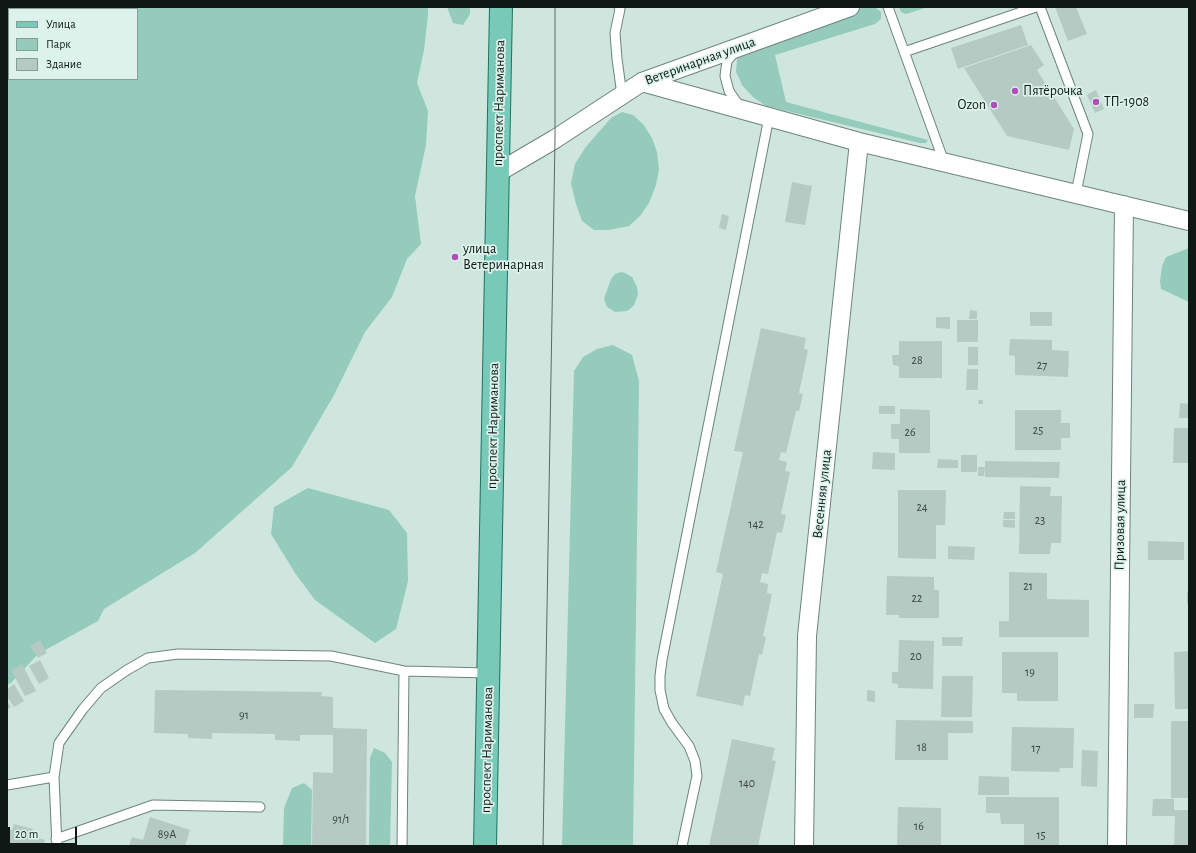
<!DOCTYPE html>
<meta charset="utf-8">
<style>
body{margin:0}
#map{position:relative;width:1196px;height:853px;overflow:hidden;background:#cfe6df;font-family:"Alegreya Sans",sans-serif}
canvas{display:block}
.frame{position:absolute;inset:0;border:8px solid #101816;pointer-events:none}
.legend{position:absolute;left:8px;top:8px;width:130px;height:72px;box-sizing:border-box;background:#dcf3ec;border:1px solid #8a9b96;margin:0;padding:5px 7px;list-style:none;font-size:12px;color:#101816}
.legend li{display:flex;align-items:center;gap:8px;height:20px}
.legend b{width:20px;border:1px solid #8a9b96}
.scale{position:absolute;left:8px;top:827px;width:69px;height:18px;box-sizing:border-box;border:2px solid #101816;border-top:0;padding-left:5px;font-size:12px;line-height:14px;white-space:nowrap;color:#101816;-webkit-text-stroke:3px #dcf3ec;paint-order:stroke}
</style>
<div id="map">
<canvas width="1196" height="853"></canvas>
<div class="frame"></div>
<ul class="legend">
<li><b style="height:5px;background:#79c9b9"></b>Улица</li>
<li><b style="height:11px;background:#94cbbb"></b>Парк</li>
<li><b style="height:11px;background:#b4cac3"></b>Здание</li>
</ul>
<div class="scale">20 m</div>
</div>
<script>
const ctx = document.querySelector('canvas').getContext('2d');
ctx.lineJoin = 'round';
function fill(path, color) {
  ctx.fillStyle = color;
  ctx.fill(path, 'evenodd');
}
function shape(rows) {
  const path = new Path2D();
  for (const r of rows) {
    path.moveTo(r[0], r[1]);
    for (let i = 2; i < r.length; i += 2) path.lineTo(r[i], r[i + 1]);
  }
  return path;
}
function stroke(path, color, width, dash) {
  ctx.strokeStyle = color;
  ctx.lineWidth = width;
  ctx.lineCap = dash ? 'butt' : 'round';
  ctx.setLineDash(dash || []);
  ctx.stroke(path);
}
function drawText(font, color, halo, rows, align = 'center') {
  ctx.font = font + ' "Alegreya Sans",sans-serif';
  ctx.lineWidth = 3.5;
  ctx.setLineDash([]);
  ctx.textBaseline = 'middle';
  ctx.strokeStyle = halo;
  ctx.fillStyle = color;
  for (const [text, x, y, turn = 0] of rows) {
    ctx.save();
    ctx.translate(x, y);
    ctx.rotate((+turn || 0) * Math.PI / 180);
    ctx.textAlign = isNaN(turn) ? turn : align;
    if (halo) ctx.strokeText(text, 0, 0);
    ctx.fillText(text, 0, 0);
    ctx.restore();
  }
}
const green = shape([
 [7,7,428,7,428,15,424,50,417,83,428,111,426,145,415,196,421,244,407,259,392,297,365,332,334,395,292,467,195,553,104,609,98,621,38,654,11,683,7,685],
 [9,9,137,9,137,79,9,79],
 [447,7,470,7,470,14,463,25,453,23],
 [864,7,876,8,881,12,881,19,875,24,775,55,786,102,928,140,926,143,920,143,766,106,753,97,742,85,739,78,736,72,737,59,741,54,753,46],
 [899,7,928,7,906,14,901,12],
 [622,112,633,115,643,124,652,138,657,152,659,170,656,185,649,203,640,216,629,226,609,230,594,230,582,221,576,204,571,183,575,164,585,148,611,118],
 [1189,248,1189,302,1161,289,1160,281,1162,266,1166,257],
 [621,272,625,273,632,277,637,287,638,294,634,305,631,308,627,311,615,312,607,307,604,299,611,279,615,274],
 [613,345,632,355,639,381,633,846,562,846,574,371,583,357,597,349],
 [308,488,389,510,407,533,408,581,396,629,375,643,315,600,295,573,271,534,274,507],
 [374,748,385,753,392,762,390,846,369,846,370,758],
 [304,783,312,790,311,846,283,846,284,808,292,788]
]);
const building = shape([
 [1055,7,1076,7,1087,34,1068,41],
 [1021,25,1028,45,958,69,951,48],
 [1031,45,1044,65,1037,70,1074,129,1069,150,1007,136,964,68],
 [1096,90,1104,109,1095,113,1087,95],
 [792,182,812,186,805,225,785,222],
 [722,214,729,216,726,230,719,228],
 [970,310,977,311,977,319,969,319],
 [1030,312,1052,312,1052,326,1030,326],
 [936,317,950,317,950,329,936,328],
 [957,320,978,320,978,342,957,342],
 [761,328,806,338,804,349,808,350,799,393,803,394,799,411,796,411,786,453,781,452,779,460,787,462,785,471,790,472,781,514,786,515,782,533,777,532,768,574,762,573,760,582,768,584,767,593,772,594,763,636,766,637,762,655,759,654,750,696,745,695,743,706,696,696,723,574,716,572,743,452,734,451],
 [1010,339,1052,340,1052,350,1069,351,1068,377,1015,375,1015,356,1009,355],
 [899,341,942,341,942,378,899,378,899,366,893,365,892,355,899,355],
 [968,347,978,347,978,365,968,365],
 [967,369,978,369,978,390,966,390],
 [978,400,983,400,983,404,979,404],
 [1180,403,1189,404,1189,418,1179,418],
 [879,406,895,406,895,414,879,414],
 [900,409,930,410,930,453,899,453,899,439,891,439,891,424,900,424],
 [1015,410,1061,410,1061,423,1070,423,1070,438,1061,438,1061,450,1015,450],
 [1174,428,1189,428,1189,463,1173,463],
 [873,452,895,453,895,470,872,469],
 [961,455,977,455,977,472,961,472],
 [938,459,958,460,958,468,937,468],
 [985,461,1060,462,1059,478,985,477],
 [978,467,985,467,984,476,978,476],
 [1020,486,1051,487,1050,496,1062,496,1061,543,1051,543,1050,554,1019,554],
 [898,490,946,490,945,525,936,525,936,559,898,558],
 [1004,512,1015,512,1015,519,1003,519],
 [1003,520,1015,520,1015,528,1003,527],
 [1148,541,1184,542,1184,560,1148,560],
 [948,546,975,547,974,560,948,559],
 [1009,572,1047,573,1047,599,1089,600,1089,637,999,637,999,621,1009,621],
 [887,576,934,577,934,590,939,590,939,618,899,618,899,615,886,615],
 [1189,590,1189,605,1187,603,1187,592],
 [942,637,963,637,962,646,942,646],
 [40,640,47,653,38,658,30,646],
 [899,640,934,641,933,689,898,688,898,684,892,683,892,672,898,672],
 [1189,651,1189,709,1175,709,1174,652],
 [1002,652,1058,652,1058,701,1017,701,1017,693,1002,693],
 [40,660,49,678,39,684,29,666],
 [22,664,36,691,25,696,11,670],
 [942,676,973,676,972,717,941,717],
 [14,684,24,701,14,707,7,697,7,689],
 [155,690,322,692,321,696,333,697,333,728,367,729,366,846,312,846,313,772,333,773,333,735,300,735,300,741,275,740,275,734,212,733,212,739,188,738,188,734,154,733],
 [867,690,875,691,875,702,867,701],
 [7,701,11,707,7,710],
 [1134,704,1154,704,1153,718,1134,718],
 [896,720,973,721,973,733,948,733,948,760,895,760],
 [1171,721,1189,721,1189,798,1171,798],
 [1012,727,1074,728,1073,768,1060,768,1059,772,1011,771],
 [732,739,775,748,772,760,776,761,758,846,709,846],
 [1082,750,1098,751,1097,787,1081,786],
 [979,776,1009,777,1009,795,978,795],
 [986,797,1059,797,1059,846,1024,846,1024,824,1001,824,1000,813,986,813],
 [1153,799,1174,799,1174,810,1189,810,1189,846,1174,846,1175,816,1152,816],
 [898,807,941,808,941,845,897,846],
 [150,817,190,830,185,846,129,846,132,837,143,840],
 [14,824,33,829,31,836,45,840,43,846,7,846,7,829,12,830]
]);
const service = shape([
 [619,7,620,9,615,33,617,59,622,95],
 [888,7,944,162],
 [1040,7,1088,134,1076,193],
 [904,52,1036,7],
 [734,53,727,61,725,76,729,91,740,107],
 [7,785,54,777],
 [56,839,153,805,260,807],
 [57,846,54,777,59,743,83,709,101,688,127,670,148,658,178,654,331,656,404,671,488,673],
 [402,846,404,671],
 [682,846,697,776,695,761,689,746,672,723,664,709,660,690,660,676,662,660,769,117]
]);
const minor = shape([
 [642,82,859,142,1189,221],
 [497,173,555,139,642,82,850,7],
 [804,846,807,636,859,142],
 [1117,846,1124,205]
]);
const primary = shape([
 [485,846,501,7]
]);
const tram = shape([
 [543,846,555,139,555,7]
]);
const markers = [
 [1015,91,4,"#af4fb7"],
 [1096,102,4,"#af4fb7"],
 [994,105,4,"#af4fb7"],
 [455,257,4,"#af4fb7"]
];
const numberNames = [
 ["28",917,360],
 ["27",1042,365],
 ["25",1038,430],
 ["26",910,432],
 ["24",922,507],
 ["23",1040,520],
 ["142",756,524],
 ["21",1028,586],
 ["22",917,598],
 ["20",916,656],
 ["19",1030,672],
 ["91",244,715],
 ["18",922,747],
 ["17",1036,748],
 ["140",747,783],
 ["91/1",341,819],
 ["16",919,826],
 ["89А",167,834],
 ["15",1041,835]
];
const streetNames = [
 ["Ветеринарная улица",700,61,-20],
 ["проспект Нариманова",499,103,-89],
 ["проспект Нариманова",493,426,-89],
 ["Весенняя улица",822,494,-84],
 ["Призовая улица",1120,525,-89],
 ["проспект Нариманова",487,750,-89]
];
const poiNames = [
 ["Пятёрочка",1023,91],
 ["ТП-1908",1104,102],
 ["Ozon",986,105,"right"],
 ["улица",463,249],
 ["Ветеринарная",463,265]
];
fill(green, '#94cbbb');
fill(building, '#b4cac3');
stroke(service, '#6e837c', 11);
stroke(minor, '#6e837c', 20);
stroke(primary, '#1a7461', 24);
stroke(service, '#fff', 9);
stroke(minor, '#fff', 18);
stroke(primary, '#79c9b9', 22);
stroke(tram, '#5b6965', 1);
for (const [x, y, r, color] of markers) {
  const dot = new Path2D();
  dot.arc(x, y, r, 0, 2 * Math.PI);
  ctx.fillStyle = color;
  ctx.fill(dot);
  stroke(dot, '#dcf3ec', 1.5);
}
drawText('12px', '#394441', null, numberNames);
drawText('14px', '#101816', '#dcf3ec', streetNames);
drawText('14px', '#101816', '#dcf3ec', poiNames, 'left');
</script>
